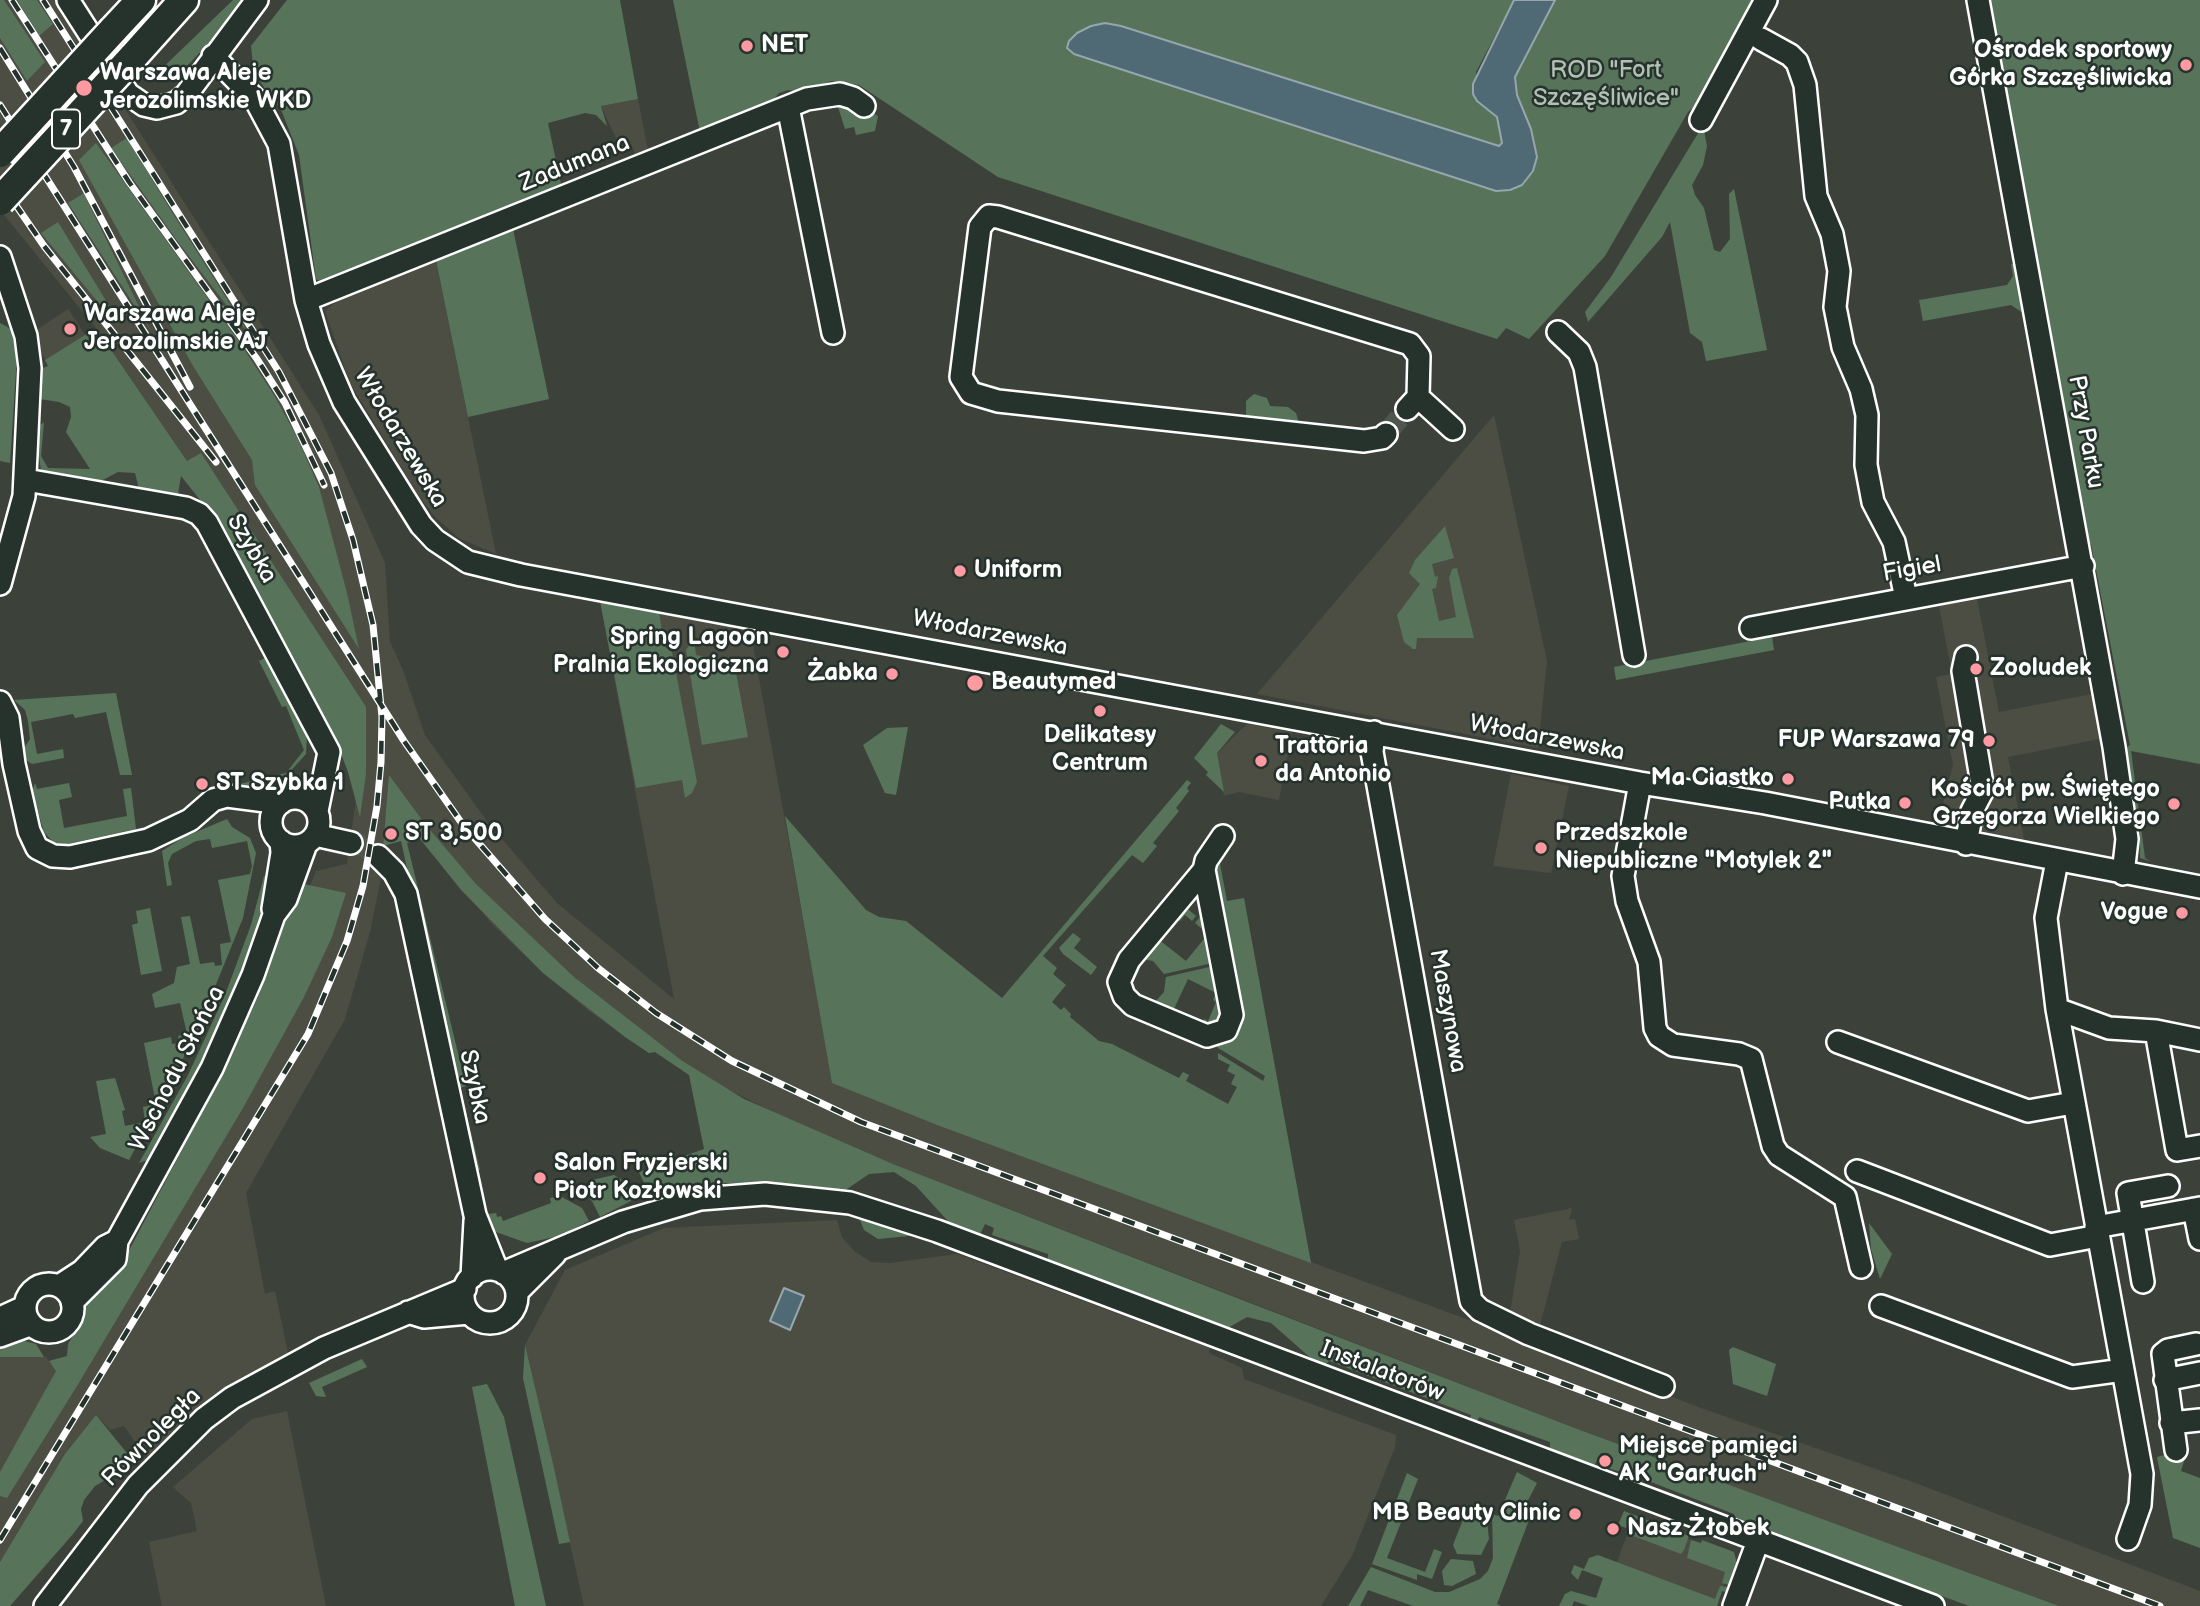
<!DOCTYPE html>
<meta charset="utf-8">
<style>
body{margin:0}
canvas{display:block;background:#3c423a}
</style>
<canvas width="2200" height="1606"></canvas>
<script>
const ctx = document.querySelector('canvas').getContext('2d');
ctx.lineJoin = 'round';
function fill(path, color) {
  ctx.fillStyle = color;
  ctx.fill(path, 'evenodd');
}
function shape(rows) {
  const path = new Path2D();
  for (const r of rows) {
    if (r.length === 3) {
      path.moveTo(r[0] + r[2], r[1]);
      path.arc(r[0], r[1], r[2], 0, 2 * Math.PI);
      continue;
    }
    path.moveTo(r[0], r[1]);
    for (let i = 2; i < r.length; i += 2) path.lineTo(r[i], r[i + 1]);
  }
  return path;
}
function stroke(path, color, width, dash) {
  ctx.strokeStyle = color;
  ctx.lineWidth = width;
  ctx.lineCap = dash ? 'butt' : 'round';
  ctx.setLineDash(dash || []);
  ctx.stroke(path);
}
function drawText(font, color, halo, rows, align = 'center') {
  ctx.font = font + ' "Balsamiq Sans",sans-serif';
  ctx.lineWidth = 5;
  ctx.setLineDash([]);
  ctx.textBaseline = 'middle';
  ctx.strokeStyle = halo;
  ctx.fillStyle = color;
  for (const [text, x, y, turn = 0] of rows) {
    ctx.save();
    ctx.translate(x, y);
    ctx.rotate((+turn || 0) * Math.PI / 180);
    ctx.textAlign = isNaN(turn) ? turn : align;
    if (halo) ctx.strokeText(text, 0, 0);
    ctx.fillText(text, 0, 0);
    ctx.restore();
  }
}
const built = shape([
 [0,0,56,0,319,415,385,563,390,642,403,670,425,735,489,824,557,903,674,999,600,601,750,629,833,1083,937,1125,1461,1317,1701,1408,1910,1481,2200,1591,2200,1606,2059,1606,1580,1430,893,1164,796,1124,655,1052,649,1053,589,1011,543,973,493,925,414,831,385,815,381,878,370,932,345,1019,246,1193,265,1294,275,1291,288,1353,204,1414,156,1460,144,1454,124,1426,110,1430,96,1415,0,1562,0,1357,46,1357,56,1370,90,1324,183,1163,260,1004,316,871,347,864,364,741,187,461,96,328,0,210],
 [638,99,648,150,636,156,631,144,620,147,601,106],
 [434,256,436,260,496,554,459,538,435,517,417,494,350,383,325,311,346,294],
 [68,309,85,335,45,360,32,333],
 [1494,415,1547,661,1538,748,1257,694],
 [1977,599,1999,712,2092,694,2099,739,2008,757,2024,839,1938,823,1953,765,1936,677,1952,674,1939,606],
 [1247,724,1292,732,1279,800,1239,792,1224,796,1217,753],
 [1511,774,1569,786,1551,873,1493,866],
 [1572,1208,1569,1220,1575,1219,1579,1239,1562,1242,1540,1325,1510,1313,1520,1251,1514,1220],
 [837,1220,842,1237,854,1251,871,1262,890,1263,957,1254,1210,1348,1209,1353,1242,1368,1244,1379,1396,1435,1395,1447,1352,1556,1321,1606,584,1606,525,1345,565,1270,664,1228],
 [287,1411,326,1606,162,1606,149,1542,197,1531,191,1503,173,1487,252,1419],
 [1633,1519,1734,1555,1717,1606,1627,1606,1604,1597]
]);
const green = shape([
 [0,0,4,0,45,62,27,81,0,38],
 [17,0,37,0,53,24,39,36],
 [233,0,248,0,207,53,202,50,175,79,163,82,153,77],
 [287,0,620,0,638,99,601,106,607,126,596,115,585,113,548,123,562,189,323,283,316,279,299,155,282,112,254,73,251,46],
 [673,0,1514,0,1476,72,1477,101,1497,117,1502,143,1500,146,1105,23,1077,33,1533,171,1537,157,1531,129,1517,95,1515,77,1555,0,1753,0,1695,106,1688,112,1605,256,1529,339,1506,328,1497,339,998,177,859,85,831,81,802,92,788,90,779,93,769,105,700,132],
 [1986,0,2200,0,2200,764,2131,751,2145,858,2150,861,2140,858,2140,835,2126,748,2130,745,2091,544,2087,544,2069,428,2056,380,2059,376,2050,346,2052,343,2050,333,2047,331,2042,305,2045,304],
 [849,102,878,116,875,131,856,135,854,127,845,129,837,104],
 [1703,125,1707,146,1703,165,1692,185,1695,195,1704,208,1714,250,1720,252,1730,239,1729,194,1734,189,1767,350,1706,361,1702,342,1690,333,1670,222,1662,237,1588,322,1585,312,1611,277],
 [127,138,167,204,251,337,178,242,111,148],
 [96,143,240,343,274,395,297,437,319,487,347,593,359,649,255,485,252,460,193,366,79,160],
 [84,193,84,194,151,331,68,203],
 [58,222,119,322,116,324,41,233],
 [513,229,549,399,468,417,436,260],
 [2011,264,2014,264,2023,313,2011,305,1923,321,1919,300,2007,285,2013,276],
 [0,323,11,329,17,356,10,463,0,461],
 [96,328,187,461,201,453,366,707,366,774,360,817,348,772,335,738,220,525,181,476,178,494,169,497,146,495,139,489,135,473,118,472,93,485,51,476,41,470,35,429,44,422,41,456,48,468,90,469,66,432,71,417,70,407,59,402,40,399,36,394,38,370,48,366,45,360],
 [1254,394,1267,398,1270,406,1288,407,1296,413,1300,427,1246,421,1246,401],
 [1445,526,1454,558,1432,564,1435,577,1438,576,1436,588,1432,589,1439,621,1456,617,1449,578,1452,569,1457,568,1474,638,1417,638,1416,649,1413,649,1404,642,1397,615,1420,584,1409,573,1415,560],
 [600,601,659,611,664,646,672,652,697,782,692,793,685,798,682,780,636,788],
 [1772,637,1774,650,1616,680,1614,667],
 [690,644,695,646,696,655,734,662,748,737,702,745,686,650],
 [267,657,307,733,306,754,286,776,255,782,244,788,227,787,286,773,304,750,286,706,282,707,259,661],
 [116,693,132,775,120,775,106,712,75,718,73,714,31,722,37,754,63,749,64,758,32,764,26,760,24,748,30,739,28,721,25,710,14,700],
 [1221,724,1235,732,1217,753,1224,792,1206,775,1208,772,1194,758],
 [908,727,896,795,885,793,863,745,887,728],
 [389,775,425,824,476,884,574,977,681,1060,744,1099,893,1164,1250,1303,1580,1430,2059,1606,1969,1606,1733,1519,1734,1514,1651,1482,1651,1479,1610,1469,1613,1458,1601,1453,1594,1466,1550,1449,1550,1442,1479,1417,1475,1427,1469,1425,1471,1415,1329,1361,1322,1368,1271,1323,1247,1317,1226,1329,1048,1262,1048,1254,992,1235,994,1228,985,1224,978,1239,957,1231,916,1186,894,1172,869,1174,844,1191,803,1185,725,1183,651,1199,639,1172,704,1149,689,1075,655,1052,649,1053,625,1037,543,973,462,891,416,834,418,840,407,843,466,1086,460,1088,480,1170,474,1171,401,841,383,846],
 [1187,780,1191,783,1187,788,1189,791,1176,808,1179,811,1153,843,1157,846,1143,863,1132,855,1043,956,1057,968,1053,974,1066,985,1052,1002,1061,1010,1064,1007,1071,1014,1070,1017,1099,1041,1112,1044,1179,1078,1183,1072,1189,1075,1186,1081,1228,1104,1237,1087,1231,1084,1235,1075,1227,1071,1230,1065,1218,1059,1218,1053,1263,1081,1265,1076,1218,1048,1217,1039,1223,1037,1209,870,1218,853,1227,901,1244,898,1311,1263,937,1125,832,1083,785,816,866,910,879,917,906,921,1002,998],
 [35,783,37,789,69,783,72,797,59,800,64,828,127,816,123,789,131,788,136,829,67,844,54,843,44,832,32,792],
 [227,819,232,827,250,838,256,853,243,918,195,1036,129,1160,100,1148,90,1137,106,1134,96,1081,115,1078,125,1110,122,1111,125,1126,145,1122,143,1107,156,1104,144,1043,171,1037,172,1044,179,1043,178,1036,187,1034,180,1003,155,1008,152,994,174,983,177,967,190,964,181,917,190,916,200,964,214,962,215,966,222,965,220,944,231,942,218,880,250,874,252,866,247,841,212,848,210,839,196,841,172,854,168,863,172,885,167,886,162,851,182,838],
 [264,876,272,878,261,926,210,1053,151,1159,139,1163,188,1075,225,995,251,925],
 [304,884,346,893,332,937,304,997,243,1108,77,1386,7,1498,0,1496,0,1472,56,1371,49,1361,67,1356,68,1344,81,1323,86,1305,123,1262,224,1070,258,997,298,887],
 [1183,905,1196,916,1192,921,1185,915,1180,921,1175,918,1158,939,1186,961,1208,934,1195,923,1206,909,1217,962,1164,974,1153,961,1141,959],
 [150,908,162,971,141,975,132,925,138,923,136,911],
 [1073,933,1081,939,1074,948,1097,967,1091,975,1063,954,1059,948],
 [1218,965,1227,1014,1222,1027,1201,1025,1204,1019,1208,1021,1216,1002,1213,1000,1216,993,1188,979,1173,1011,1154,1003,1164,992,1166,977],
 [614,1175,625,1182,631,1201,600,1217,592,1201,579,1189,589,1187,588,1181],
 [560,1196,582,1208,589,1221,559,1236,527,1243,493,1231,489,1214,496,1213,497,1217,501,1216,503,1221,551,1203,550,1198],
 [858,1215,919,1235,878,1239,864,1230],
 [1869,1223,1892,1254,1880,1279,1871,1249],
 [17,1339,36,1344,44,1357,0,1357,0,1346],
 [525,1345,554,1468,570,1542,559,1544,523,1378],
 [1733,1347,1776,1364,1767,1396,1733,1384,1729,1350],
 [362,1359,367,1367,322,1387,326,1397,316,1396,309,1383],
 [487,1384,504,1417,546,1606,515,1606,472,1387],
 [96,1415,135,1463,95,1486,84,1500,81,1509,83,1521,73,1534,10,1606,0,1606,0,1562,65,1454],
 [2172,1453,2185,1458,2181,1471,2200,1478,2200,1548,2173,1538,2157,1457],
 [1517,1472,1537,1483,1524,1508,1527,1510,1525,1518,1529,1520,1497,1604,1501,1606,1413,1606,1368,1590,1360,1606,1348,1606,1371,1567,1435,1592,1449,1592,1480,1579,1488,1571,1493,1558,1492,1514,1498,1516],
 [1407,1473,1418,1479,1387,1558,1425,1572,1434,1549,1442,1552,1432,1579,1417,1574,1417,1580,1372,1564],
 [1473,1507,1486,1512,1489,1539,1481,1555,1457,1554,1453,1545,1466,1512],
 [1624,1511,1689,1536,1684,1550,1681,1554,1628,1534,1629,1529,1618,1525],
 [1691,1540,1701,1543,1702,1540,1734,1552,1737,1564,1729,1585,1722,1583,1725,1572,1687,1558],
 [1598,1555,1715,1599,1720,1586,1728,1587,1726,1592,1722,1591,1717,1606,1589,1606,1574,1601,1572,1606,1559,1606,1565,1594,1571,1591,1596,1598,1603,1578,1582,1570,1578,1580,1571,1573,1574,1565,1584,1569,1589,1558],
 [1451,1559,1473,1561,1476,1574,1452,1586,1444,1585,1442,1571]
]);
const water = shape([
 [1514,0,1555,0,1515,77,1517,95,1531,129,1537,157,1533,171,1522,185,1510,190,1496,191,1074,54,1067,48,1069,41,1077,33,1091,26,1105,23,1121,26,1499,146,1502,143,1497,117,1477,101,1473,94,1473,84,1514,0],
 [784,1288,804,1296,790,1330,770,1321,784,1288]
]);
const minorTunnel = shape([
 [1386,434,1407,409],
 [352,839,378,856]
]);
const minor = shape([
 [68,0,128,94,144,105,157,108,176,103,186,95,257,0],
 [1978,0,2114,747,2127,839,2123,874],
 [1761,39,1790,55,1797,62,1805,85,1816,196,1832,234,1839,271,1835,307,1843,347,1861,389,1867,415,1866,465,1873,502,1894,542,1906,598],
 [213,56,255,99,279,144,306,300,319,344,344,402,421,525,435,540,468,562,521,575,1640,783,1765,803,2200,887],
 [788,107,833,333],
 [1701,120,1766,0],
 [0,257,26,336,30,368,24,496,0,584],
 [306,300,807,99,840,94,853,98,864,106],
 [1558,332,1579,352,1585,367,1634,655],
 [1418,397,1453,429],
 [1386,434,1382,438,1364,441,998,401,971,393,961,377,980,227,989,216,998,217,1410,344,1419,356,1418,397,1407,409],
 [26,480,186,508,199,514,207,523,329,752,317,811],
 [1751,628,2083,566],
 [1966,657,1963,671,1983,790,1972,811,1966,844],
 [0,702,8,718,14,764,29,831,37,848,53,856,70,857,148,840,190,820,213,800,227,796,281,803],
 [1374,732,1372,752,1471,1301,1480,1310,1529,1334,1663,1386],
 [1640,783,1623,876,1627,901,1649,962,1655,1028,1659,1036,1673,1045,1739,1054,1751,1059,1773,1146,1779,1155,1845,1197,1861,1267],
 [295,822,24],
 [315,835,351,843],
 [378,856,394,872,406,894,475,1215,497,1270],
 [2057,861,2046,918,2057,1009,2109,1028,2156,1031,2200,1040],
 [1204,870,1129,960,1119,982,1124,996,1133,1005,1207,1036,1226,1030,1232,1015,1204,870,1206,861,1223,836],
 [273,909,282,853,281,841],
 [2057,1009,2142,1474,2140,1505,2128,1539],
 [2156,1031,2177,1150,2200,1146],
 [1838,1042,2028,1111,2073,1103],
 [1857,1171,2050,1245,2098,1236],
 [2194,1209,2200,1239],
 [2096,1227,2200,1208],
 [490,1296,27],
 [503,1273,623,1222,700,1199,765,1194,850,1203,937,1231,1933,1606],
 [472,1277,475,1221],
 [2143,1282,2128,1193,2168,1186],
 [49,1308,24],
 [59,1286,82,1271,105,1247,117,1241],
 [517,1292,555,1254],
 [72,1302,115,1259,117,1241,212,1068,253,975,274,915,286,899,306,844],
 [1881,1306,2072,1377,2123,1370],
 [408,1312,424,1317,469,1313],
 [0,1318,24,1307],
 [0,1336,30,1325],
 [2165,1380,2200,1373],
 [2171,1423,2200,1420],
 [2176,1450,2163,1354,2168,1350,2196,1344],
 [45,1606,138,1485,204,1419,232,1398,324,1348,465,1289],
 [1734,1606,1758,1541]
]);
const major = shape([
 [113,30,141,0],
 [132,58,184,0]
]);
const rail = shape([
 [12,0,129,182,257,359,285,403,324,485],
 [0,48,74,167,190,387],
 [0,105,404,741,463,825,545,919,598,968,656,1013,732,1061,861,1122,2160,1606],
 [0,182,44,246,216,462],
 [0,1540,308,1034,347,941,363,886,377,806,381,762,382,717,373,625,353,540,331,473,279,372,43,0]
]);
const majorBridge = shape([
 [0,153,113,30],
 [0,201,132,58]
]);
const markers = [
 [747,46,7,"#ff9aa2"],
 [2186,65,7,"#ff9aa2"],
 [84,88,9,"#ff9aa2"],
 [70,329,7,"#ff9aa2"],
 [960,571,7,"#ff9aa2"],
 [783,652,7,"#ff9aa2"],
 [1976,669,7,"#ff9aa2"],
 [892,674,7,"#ff9aa2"],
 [975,683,9,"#ff9aa2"],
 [1100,711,7,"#ff9aa2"],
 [1989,741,7,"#ff9aa2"],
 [1261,761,7,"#ff9aa2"],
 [1788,779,7,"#ff9aa2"],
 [202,784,7,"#ff9aa2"],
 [1905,803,7,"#ff9aa2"],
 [2174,804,7,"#ff9aa2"],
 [391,834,7,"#ff9aa2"],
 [1541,848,7,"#ff9aa2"],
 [2182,913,7,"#ff9aa2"],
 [540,1178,7,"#ff9aa2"],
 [1605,1461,7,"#ff9aa2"],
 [1575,1514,7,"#ff9aa2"],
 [1613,1529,7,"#ff9aa2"]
];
const shields = [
 [66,129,28]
];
const shieldNames = [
 ["7",66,129]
];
const poiNames = [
 ["NET",761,46],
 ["Ośrodek sportowy",2172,51,"right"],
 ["Górka Szczęśliwicka",2172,79,"right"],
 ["Warszawa Aleje",100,74],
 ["Jerozolimskie WKD",100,102],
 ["Warszawa Aleje",84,315],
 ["Jerozolimskie AJ",84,343],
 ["Uniform",974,571],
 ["Spring Lagoon",769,638,"right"],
 ["Pralnia Ekologiczna",769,666,"right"],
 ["Zooludek",1990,669],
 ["Żabka",878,674,"right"],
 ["Beautymed",991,683],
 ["Delikatesy",1100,736,"center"],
 ["Centrum",1100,764,"center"],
 ["FUP Warszawa 79",1975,741,"right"],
 ["Trattoria",1275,747],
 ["da Antonio",1275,775],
 ["Ma Ciastko",1774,779,"right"],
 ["ST Szybka 1",216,784],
 ["Kościół pw. Świętego",2160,790,"right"],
 ["Grzegorza Wielkiego",2160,818,"right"],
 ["Putka",1891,803,"right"],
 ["ST 3,500",405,834],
 ["Przedszkole",1555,834],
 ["Niepubliczne \"Motylek 2\"",1555,862],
 ["Vogue",2168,913,"right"],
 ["Salon Fryzjerski",554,1164],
 ["Piotr Kozłowski",554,1192],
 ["Miejsce pamięci",1619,1447],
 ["AK \"Garłuch\"",1619,1475],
 ["MB Beauty Clinic",1561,1514,"right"],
 ["Nasz Żłobek",1627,1529]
];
const parkNames = [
 ["ROD \"Fort",1606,71],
 ["Szczęśliwice\"",1606,99]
];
const streetNames = [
 ["Zadumana",575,164,-22],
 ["Przy Parku",2085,432,80],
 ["Włodarzewska",400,438,59],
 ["Szybka",251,549,60],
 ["Figiel",1912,570,-10],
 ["Włodarzewska",990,634,11],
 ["Włodarzewska",1547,739,11],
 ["Maszynowa",1447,1011,80],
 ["Wschodu Słońca",178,1069,-63],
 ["Szybka",474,1087,78],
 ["Instalatorów",1382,1372,21],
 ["Równoległa",152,1438,-45]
];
fill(built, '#4c4d43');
fill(green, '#57745b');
fill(water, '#4f6a74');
stroke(water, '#95a6ac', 2);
stroke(minorTunnel, '#50554e', 21, [21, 10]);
stroke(minor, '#fff', 26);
stroke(major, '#fff', 33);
stroke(minor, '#26332d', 21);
stroke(major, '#26332d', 28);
stroke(rail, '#fff', 7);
stroke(rail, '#26332d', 4.5, [13]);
stroke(majorBridge, '#fff', 33, []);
stroke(majorBridge, '#26332d', 28);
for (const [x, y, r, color] of markers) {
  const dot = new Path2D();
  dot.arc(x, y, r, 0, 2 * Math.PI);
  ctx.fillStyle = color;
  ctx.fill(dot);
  stroke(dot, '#26332d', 2.5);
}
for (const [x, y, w] of shields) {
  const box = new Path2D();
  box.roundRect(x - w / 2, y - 19.5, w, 39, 5);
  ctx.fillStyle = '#26332d';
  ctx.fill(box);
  stroke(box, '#fff', 2);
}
drawText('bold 23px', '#fff', null, shieldNames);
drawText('bold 24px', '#fff', '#26332d', poiNames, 'left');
drawText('24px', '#b3c0b5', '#26332d', parkNames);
drawText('24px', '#fff', '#26332d', streetNames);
</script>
